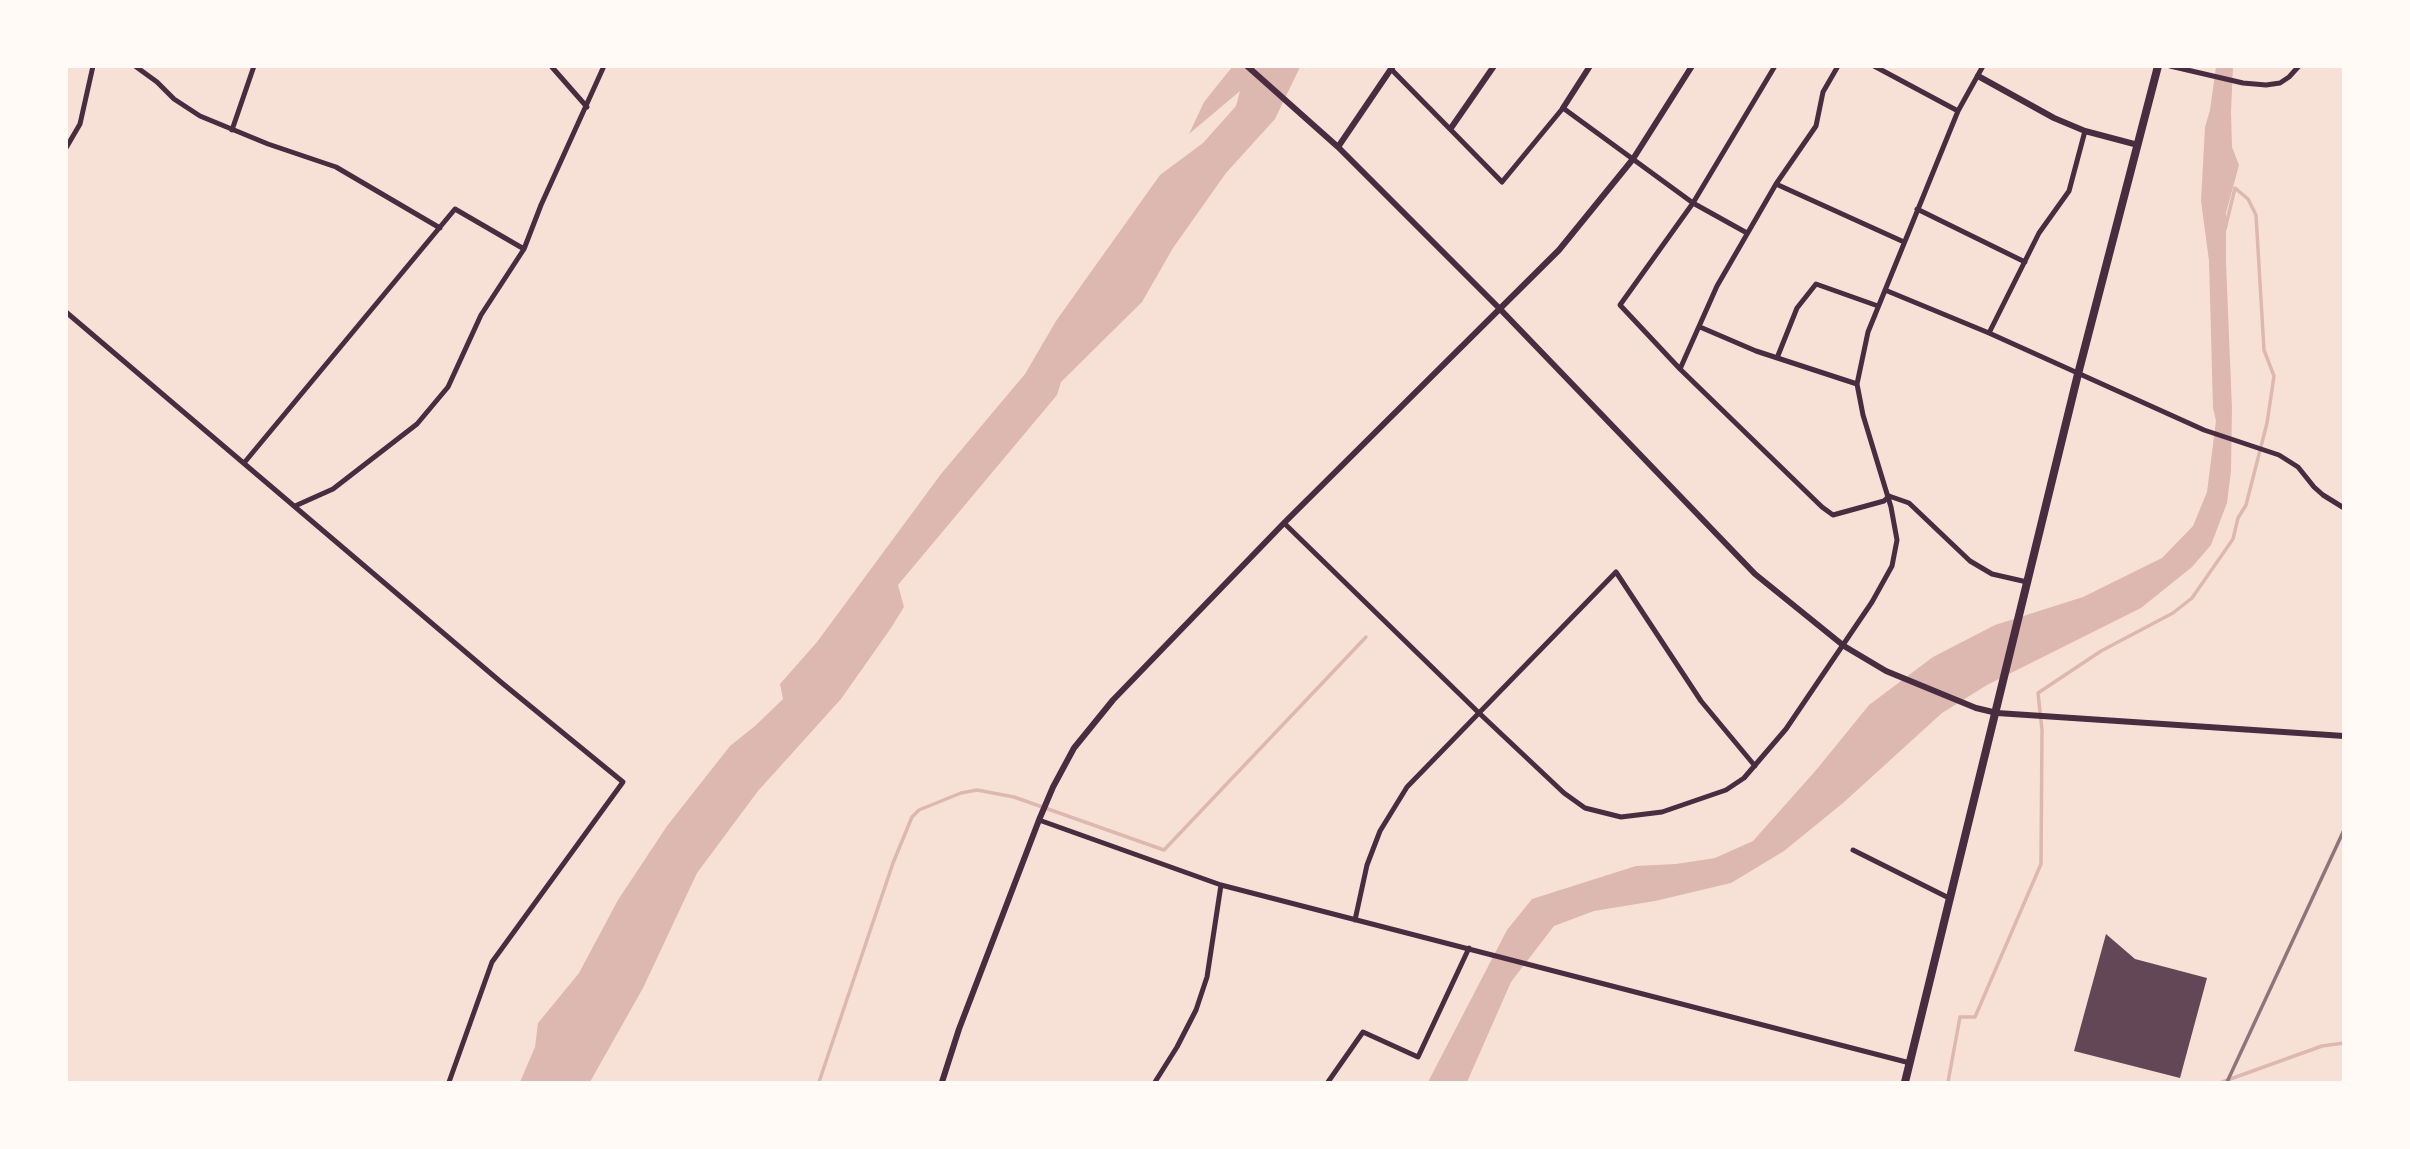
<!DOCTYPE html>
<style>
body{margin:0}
#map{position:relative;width:2410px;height:1149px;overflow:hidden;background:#f7e1d7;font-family:Helvetica,sans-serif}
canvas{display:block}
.frame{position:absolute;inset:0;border:68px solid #fffaf5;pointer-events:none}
</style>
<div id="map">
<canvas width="2410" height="1149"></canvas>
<div class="frame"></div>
</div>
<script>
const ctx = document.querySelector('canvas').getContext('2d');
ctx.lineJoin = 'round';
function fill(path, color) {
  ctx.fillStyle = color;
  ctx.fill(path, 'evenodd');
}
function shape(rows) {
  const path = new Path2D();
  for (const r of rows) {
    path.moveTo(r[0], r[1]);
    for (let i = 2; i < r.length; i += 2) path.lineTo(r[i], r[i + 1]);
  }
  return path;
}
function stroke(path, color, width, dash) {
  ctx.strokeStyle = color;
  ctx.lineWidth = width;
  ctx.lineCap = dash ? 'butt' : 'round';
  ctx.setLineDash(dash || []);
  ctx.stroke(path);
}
const water = shape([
 [1232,67,1300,67,1275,119,1226,173,1173,248,1142,302,1061,382,1057,395,898,585,904,607,891,628,841,699,758,791,697,873,643,988,590,1082,520,1082,535,1047,538,1023,579,973,618,900,667,826,730,746,755,726,783,699,780,684,817,642,941,474,1025,374,1056,321,1160,175,1203,143,1236,106,1240,91,1189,134,1204,102],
 [2216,67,2233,67,2231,112,2232,147,2239,165,2226,213,2226,262,2232,409,2231,471,2227,503,2211,545,2192,567,2141,608,1987,685,1942,713,1843,803,1784,851,1731,883,1655,901,1594,911,1554,926,1511,982,1467,1082,1428,1082,1507,930,1532,899,1636,866,1676,864,1715,858,1753,841,1817,769,1869,705,1933,657,1995,625,2083,597,2162,558,2193,526,2207,492,2216,421,2213,408,2209,261,2201,201,2205,127,2210,110]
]);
const stream = shape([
 [819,1082,893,863,912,817,919,810,961,793,977,790,1014,797,1164,850,1366,637],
 [1948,1082,1960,1017,1975,1017,2041,864,2042,730,2038,693,2101,651,2173,613,2192,598,2233,539,2238,518,2246,505,2267,423,2274,376,2264,350,2256,215,2248,199,2235,188,2225,229],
 [2222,1082,2322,1046,2344,1043]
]);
const building = shape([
 [2106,934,2135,959,2207,978,2180,1078,2074,1051]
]);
const minor = shape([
 [135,66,157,82,174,99,200,116,268,144,336,167,440,228],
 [551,66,587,107],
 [1775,66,1693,203,1620,305,1680,369,1822,507,1833,515,1884,501,1889,496],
 [1874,66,1958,111],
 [2170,66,2243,83,2266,85,2280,83,2289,77,2299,66],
 [1391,69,1502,182,1563,108,1693,203,1747,233],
 [232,130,254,66],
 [66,148,80,124,93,66],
 [1776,184,1904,242],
 [1917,209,2025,262],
 [1885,290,1989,333,2204,430,2279,455,2298,467,2314,487,2323,495,2344,508],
 [66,312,502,683,623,782,492,962,449,1082],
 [1700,327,1756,351,1857,384],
 [1989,333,2039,233,2069,191,2085,131],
 [1777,358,1797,308,1816,284,1878,306],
 [1680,369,1717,286,1776,184,1816,126,1823,92,1838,66],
 [244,463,455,209,524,249],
 [1889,496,1909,503,1970,561,1992,574,2027,582],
 [295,506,333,489,417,424,448,387,481,315,524,249,541,205,604,66],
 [1284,523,1478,712,1564,793,1585,808,1621,817,1662,812,1726,790,1744,778,1786,729,1872,602,1892,566,1897,540,1891,507,1863,415,1857,384,1868,332,1958,111,1983,66],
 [1039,820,1221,885,1910,1063],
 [1853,850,1949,898],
 [1355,920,1367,865,1380,831,1407,787,1616,572,1701,701,1755,766],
 [1155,1082,1177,1047,1196,1010,1207,977,1221,885],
 [1328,1082,1363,1032,1418,1057,1469,948]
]);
const tertiary = shape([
 [1247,66,1338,147,1500,309,1755,574,1844,646,1886,671,1976,708,1997,713,2344,736],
 [1978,76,2054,118,2085,131,2138,145],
 [1563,108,1590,66],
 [1451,128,1494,66],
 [1338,147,1393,66],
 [942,1082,959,1029,1039,820,1053,787,1074,748,1113,700,1284,523,1559,250,1633,159,1692,66]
]);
const trunk = shape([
 [1905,1082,2078,374,2158,66]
]);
const rail = shape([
 [2227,1082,2344,830]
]);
fill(water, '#dcb8b0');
stroke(stream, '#dcb8b0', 3.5);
fill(building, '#644757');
stroke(minor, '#4a2c40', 5);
stroke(tertiary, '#4a2c40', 6);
stroke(trunk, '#4a2c40', 8);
stroke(rail, '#8f747c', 3.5);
</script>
